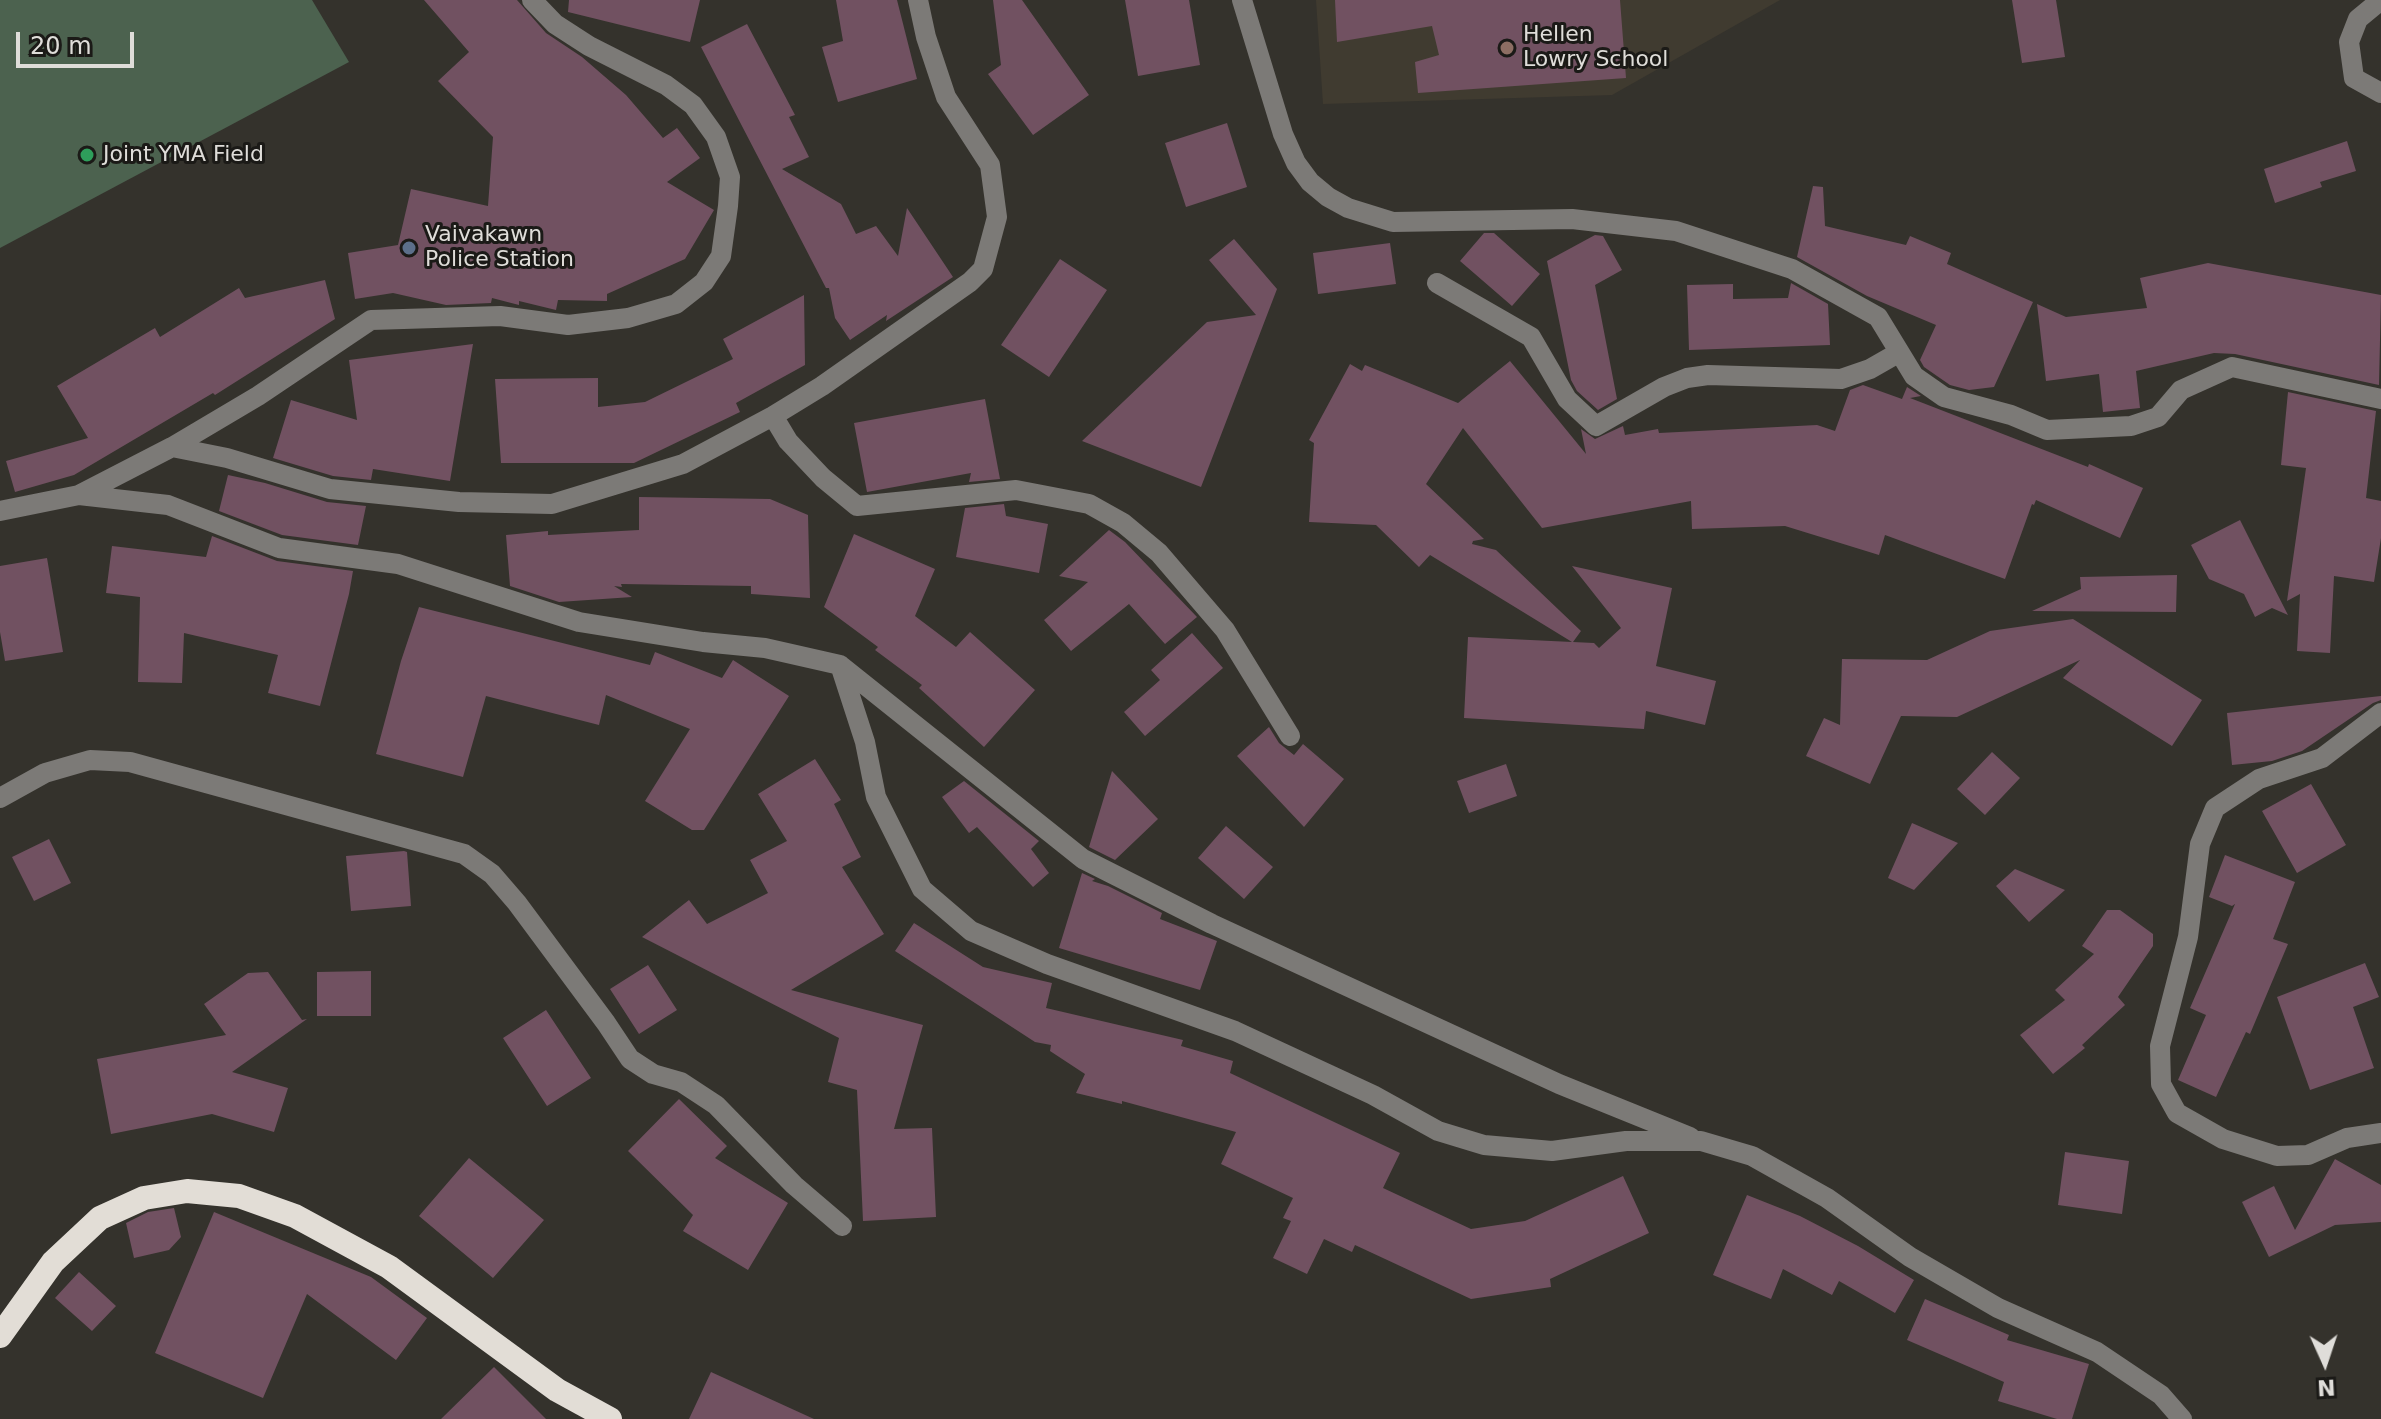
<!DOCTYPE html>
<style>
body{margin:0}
#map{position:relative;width:2381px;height:1419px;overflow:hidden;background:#34322c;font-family:"DejaVu Sans",sans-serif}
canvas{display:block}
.north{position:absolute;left:2285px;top:1323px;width:80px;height:80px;-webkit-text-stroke:6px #1b1a17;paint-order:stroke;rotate:177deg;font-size:22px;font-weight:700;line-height:32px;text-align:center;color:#dfddd9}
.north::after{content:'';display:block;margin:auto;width:28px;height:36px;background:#dfddd9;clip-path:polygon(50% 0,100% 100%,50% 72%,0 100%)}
.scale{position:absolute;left:16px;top:32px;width:118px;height:36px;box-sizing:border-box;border:4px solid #dfddd9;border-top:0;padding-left:10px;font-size:24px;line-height:28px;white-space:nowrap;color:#dfddd9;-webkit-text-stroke:6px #1b1a17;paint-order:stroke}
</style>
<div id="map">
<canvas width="2381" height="1419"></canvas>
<div class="north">N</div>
<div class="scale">20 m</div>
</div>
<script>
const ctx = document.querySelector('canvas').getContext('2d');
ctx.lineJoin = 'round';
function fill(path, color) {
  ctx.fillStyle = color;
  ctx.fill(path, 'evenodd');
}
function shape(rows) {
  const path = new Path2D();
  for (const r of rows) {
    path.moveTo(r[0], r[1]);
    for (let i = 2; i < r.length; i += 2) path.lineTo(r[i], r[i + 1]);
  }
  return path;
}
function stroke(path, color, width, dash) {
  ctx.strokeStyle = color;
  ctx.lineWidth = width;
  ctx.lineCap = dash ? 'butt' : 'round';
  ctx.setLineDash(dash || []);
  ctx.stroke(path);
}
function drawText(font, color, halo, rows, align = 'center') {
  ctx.font = font + ' "DejaVu Sans",sans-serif';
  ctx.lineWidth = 6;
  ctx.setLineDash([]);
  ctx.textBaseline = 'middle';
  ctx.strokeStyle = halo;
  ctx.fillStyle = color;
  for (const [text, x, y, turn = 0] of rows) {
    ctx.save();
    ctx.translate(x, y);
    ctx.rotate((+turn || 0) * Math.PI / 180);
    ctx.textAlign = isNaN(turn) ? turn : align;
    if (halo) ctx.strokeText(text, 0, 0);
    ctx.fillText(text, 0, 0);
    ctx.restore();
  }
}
const built = shape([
 [1316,0,1780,0,1612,95,1323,104]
]);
const green = shape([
 [0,0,312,0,349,62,0,248]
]);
const building = shape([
 [424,0,517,0,546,33,582,57,626,95,663,138,677,128,700,158,667,182,714,210,685,259,607,294,607,301,558,300,556,310,519,301,519,305,492,298,491,303,446,305,393,293,355,299,348,253,398,245,411,189,488,206,493,137,438,81,469,52],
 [569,0,700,0,690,42,568,12],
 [836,0,897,0,917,79,838,102,822,47,843,41],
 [993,0,1022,0,1089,95,1033,135,988,74,1001,65],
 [1125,0,1189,0,1200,65,1138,76],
 [1335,0,1620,0,1626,78,1418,93,1415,62,1439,55,1432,26,1337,42],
 [2012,0,2056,0,2065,57,2022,63],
 [747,24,795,115,789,117,809,157,782,169,841,204,856,234,876,226,898,256,907,208,953,277,886,321,887,315,850,340,835,318,829,288,826,288,701,47],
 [1227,123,1247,187,1186,207,1165,143],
 [2347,141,2356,171,2320,182,2322,187,2275,203,2264,169],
 [1813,186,1823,187,1825,226,1906,245,1910,236,1951,253,1947,264,2033,302,1994,387,1969,390,1950,385,1924,367,1920,360,1936,325,1867,296,1797,257],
 [1484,233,1494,233,1540,274,1512,306,1460,261],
 [1595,235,1603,236,1622,270,1595,285,1617,399,1598,410,1577,391,1571,380,1547,261],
 [1234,239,1277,289,1201,487,1082,441,1207,322,1256,315,1209,260],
 [1390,243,1396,284,1318,294,1313,253],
 [1060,259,1107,290,1049,377,1001,345],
 [2208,263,2381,295,2379,385,2235,354,2214,353,2136,371,2140,408,2103,412,2099,374,2046,381,2037,304,2066,317,2147,308,2140,278],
 [325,280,335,319,215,395,213,393,74,475,15,492,6,461,88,438,57,386,155,328,160,337,239,288,245,298],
 [1791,283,1828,304,1830,345,1689,350,1687,285,1733,284,1733,299,1788,298],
 [804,295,805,365,736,403,740,412,634,463,501,463,495,379,598,378,598,407,645,402,733,359,723,339],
 [473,344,450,481,373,469,371,480,333,476,273,458,291,400,357,420,349,360],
 [1510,361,1586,454,1581,429,1595,439,1623,426,1625,435,1658,429,1659,433,1817,425,1835,431,1850,390,1863,385,1902,399,1907,387,1921,396,1910,398,2088,467,2089,464,2143,488,2120,538,2036,500,2034,505,2032,504,2005,579,1885,535,1879,555,1785,526,1692,529,1691,501,1542,528,1463,428,1426,484,1484,539,1473,541,1472,544,1496,550,1581,631,1573,642,1594,643,1599,648,1621,628,1572,566,1672,588,1656,666,1716,681,1705,725,1646,711,1644,729,1464,718,1468,637,1572,642,1430,555,1419,567,1376,525,1309,522,1314,443,1309,440,1350,364,1362,371,1365,365,1458,403],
 [2288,392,2376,411,2366,498,2381,501,2381,538,2374,582,2334,576,2330,653,2297,651,2300,594,2287,601,2306,468,2281,465],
 [985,399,1000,479,969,482,971,473,867,492,854,423],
 [228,475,265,483,327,502,366,506,358,545,282,535,219,511],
 [639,497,770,499,808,515,810,598,751,594,751,586,621,584,622,587,614,586,632,597,559,602,510,586,506,535,548,531,548,535,639,530],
 [1004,504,1006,516,1048,524,1039,573,956,557,965,508],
 [2240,520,2266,572,2288,615,2272,608,2255,617,2244,594,2209,579,2191,545],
 [1109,530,1125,542,1197,617,1165,644,1129,604,1071,651,1044,620,1088,582,1059,576],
 [854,534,935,569,915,616,956,647,970,632,1035,690,984,747,919,688,922,685,875,650,878,647,824,607],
 [212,536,277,561,353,571,349,594,320,706,268,693,278,655,184,633,182,683,138,682,140,597,106,593,112,546,206,557],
 [47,558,63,652,5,661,0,632,0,566],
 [2177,575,2176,612,2032,611,2081,589,2080,577],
 [419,607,650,665,655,652,722,678,733,660,789,696,704,830,692,830,645,801,690,729,606,695,599,725,486,696,463,777,376,754,401,661],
 [2073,619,2202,700,2172,746,2063,678,2080,660,1957,717,1901,716,1870,784,1806,756,1824,718,1840,725,1842,659,1927,660,1990,631],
 [1192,633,1223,668,1145,736,1124,712,1160,680,1151,670],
 [2381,696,2381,700,2373,703,2302,751,2272,761,2232,765,2227,713],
 [1269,727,1279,743,1294,755,1303,744,1344,779,1304,827,1237,756],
 [1992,752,2020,778,1985,815,1957,789],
 [815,759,841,800,834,804,861,857,842,867,884,934,791,990,923,1025,894,1129,932,1128,936,1217,863,1221,857,1090,828,1082,839,1038,642,937,689,900,707,924,768,893,750,860,787,841,758,794],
 [1506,764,1517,796,1469,813,1457,781],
 [1112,771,1158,819,1115,860,1089,847],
 [964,781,1039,841,1031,849,1049,873,1033,887,977,827,969,833,942,797],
 [2311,784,2346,845,2297,873,2262,811],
 [1912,823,1958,843,1914,890,1888,878],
 [1226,826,1273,867,1244,899,1198,858],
 [49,839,71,883,34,901,12,857],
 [404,851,407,852,411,906,351,911,346,856],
 [2225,855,2295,882,2273,939,2288,944,2250,1034,2246,1032,2216,1097,2178,1080,2206,1015,2190,1008,2235,904,2232,906,2209,897],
 [2015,869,2065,890,2029,922,1996,886],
 [1082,873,1095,879,1092,881,1108,886,1162,913,1160,919,1217,941,1200,990,1059,948],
 [2107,910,2120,910,2153,934,2153,946,2118,997,2125,1005,2082,1045,2085,1048,2053,1074,2020,1035,2065,1000,2055,990,2094,954,2082,946],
 [914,923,983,967,1052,983,1046,1008,1183,1040,1181,1046,1233,1061,1230,1073,1400,1153,1383,1188,1471,1229,1525,1221,1623,1176,1649,1233,1550,1279,1551,1287,1471,1299,1355,1245,1352,1252,1324,1239,1307,1274,1273,1258,1291,1221,1283,1218,1293,1198,1221,1164,1236,1132,1122,1101,1122,1104,1076,1093,1085,1074,1050,1051,1051,1045,1035,1042,895,951],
 [2365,963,2379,997,2353,1007,2374,1068,2310,1090,2277,997],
 [648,965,677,1010,639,1034,610,989],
 [371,971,371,1016,317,1016,317,972],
 [268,972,302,1020,307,1019,232,1072,288,1088,274,1132,212,1114,111,1134,97,1059,226,1035,204,1004,248,973],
 [546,1010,591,1078,547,1106,503,1038],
 [679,1099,727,1146,715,1158,788,1203,748,1270,683,1231,693,1215,628,1151],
 [2065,1152,2129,1161,2122,1214,2058,1205],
 [469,1158,544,1220,493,1278,419,1216],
 [2335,1159,2381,1185,2381,1222,2335,1225,2269,1257,2242,1202,2274,1186,2295,1230],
 [1747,1195,1800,1216,1858,1246,1914,1280,1895,1313,1839,1281,1832,1295,1783,1269,1771,1299,1713,1275],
 [174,1208,181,1237,169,1250,134,1258,126,1223,148,1212],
 [214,1212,371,1277,427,1318,396,1360,307,1294,263,1398,155,1353],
 [79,1272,116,1306,92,1331,55,1298],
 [1925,1299,2009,1335,2007,1340,2089,1364,2072,1419,2057,1419,1998,1401,2004,1382,1907,1340],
 [494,1367,546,1419,441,1419],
 [711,1372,814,1419,689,1419]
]);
const minor = shape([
 [1242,0,1283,134,1296,163,1310,182,1328,197,1348,208,1393,222,1572,219,1676,231,1792,269,1878,317,1914,376,1944,397,2011,415,2047,430,2131,426,2158,417,2181,390,2232,367,2381,399],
 [2381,0,2358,19,2349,42,2354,78,2381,93],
 [1437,283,1531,337,1567,399,1596,426,1664,387,1687,378,1708,375,1841,379,1870,369,1898,353],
 [773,416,788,441,823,478,857,506,1016,490,1089,504,1123,523,1159,553,1225,630,1290,736],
 [172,447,227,458,330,489,459,502,552,504,683,464,773,416,822,386,970,282,983,269,997,217,990,165,946,97,926,37,918,0],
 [79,495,172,447,258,396,371,320,500,316,568,325,628,318,676,304,704,282,721,256,728,206,730,177,716,137,693,105,666,85,589,46,555,24,532,0],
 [0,511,79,495,168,505,279,548,398,564,579,622,703,642,765,648,840,665,865,742,876,797,922,889,971,931,1047,964,1235,1031,1373,1095,1438,1131,1484,1145,1552,1151,1626,1141,1701,1141,1752,1156,1827,1198,1910,1257,1998,1308,2097,1352,2161,1395,2182,1419],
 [840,665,1083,859,1212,924,1559,1084,1690,1137],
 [2381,713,2322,758,2259,779,2215,808,2200,844,2188,937,2160,1046,2161,1084,2177,1113,2223,1139,2277,1156,2308,1155,2347,1138,2381,1133],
 [0,798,45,773,90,760,130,762,464,854,492,874,517,903,606,1023,630,1059,653,1074,681,1082,716,1105,794,1185,842,1226]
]);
const highway = shape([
 [0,1336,53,1262,100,1218,144,1198,187,1191,239,1196,295,1216,389,1267,557,1390,610,1419]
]);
const markers = [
 [1507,48,8,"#8d6e63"],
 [87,155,8,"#2e9e5b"],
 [409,248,8,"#5c6f8a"]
];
const poiNames = [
 ["Hellen",1523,35],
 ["Lowry School",1523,60],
 ["Joint YMA Field",103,155],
 ["Vaivakawn",425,235],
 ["Police Station",425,260]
];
fill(built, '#403b30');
fill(green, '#4c624f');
fill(building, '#715161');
stroke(minor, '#7c7a77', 20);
stroke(highway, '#e2ddd6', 24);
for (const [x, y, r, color] of markers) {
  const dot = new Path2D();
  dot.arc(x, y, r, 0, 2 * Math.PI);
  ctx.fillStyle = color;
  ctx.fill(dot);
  stroke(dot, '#1b1a17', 3);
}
drawText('22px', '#dfddd9', '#1b1a17', poiNames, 'left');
</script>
